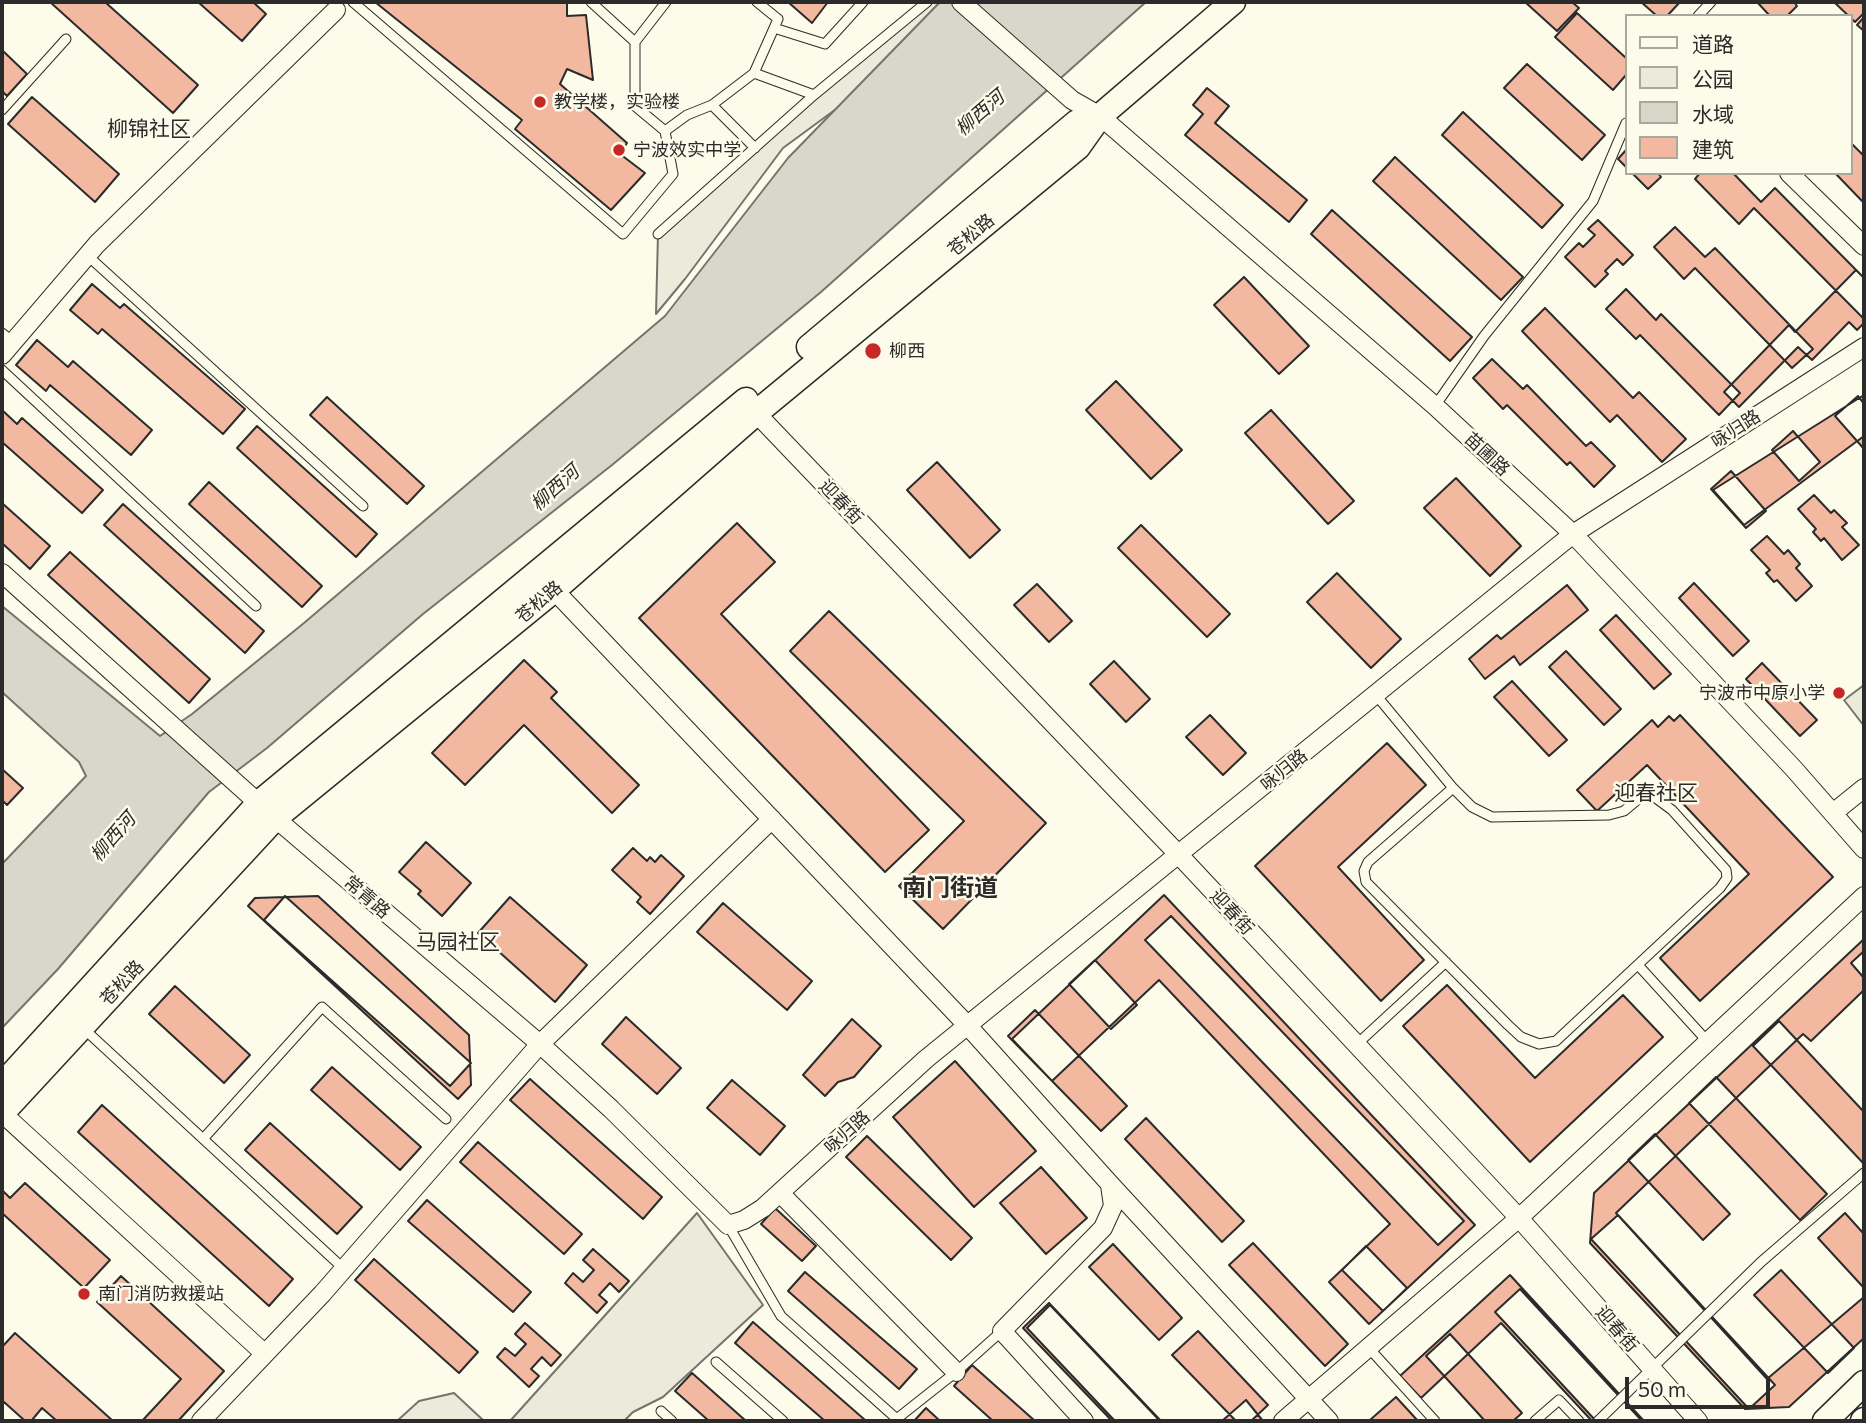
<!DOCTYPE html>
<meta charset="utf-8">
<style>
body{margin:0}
#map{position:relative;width:1866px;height:1423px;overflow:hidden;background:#fdfbea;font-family:Commissioner,"Noto Sans SC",sans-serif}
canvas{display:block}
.frame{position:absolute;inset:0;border:4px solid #2b2b2b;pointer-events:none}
.legend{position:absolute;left:1625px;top:14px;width:228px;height:161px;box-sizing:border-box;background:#fdfbea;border:2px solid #a9a89e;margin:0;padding:9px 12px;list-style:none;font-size:21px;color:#2b2b2b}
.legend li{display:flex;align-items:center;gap:14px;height:35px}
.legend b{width:35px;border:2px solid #a9a89e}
.scale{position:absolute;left:1625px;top:1377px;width:145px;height:32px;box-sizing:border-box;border:4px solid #2b2b2b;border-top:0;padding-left:9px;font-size:21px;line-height:24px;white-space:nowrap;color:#2b2b2b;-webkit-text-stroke:5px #fdfbea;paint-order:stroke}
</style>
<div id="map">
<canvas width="1866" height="1423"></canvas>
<div class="frame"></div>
<ul class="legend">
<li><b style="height:9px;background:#fdfbea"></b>道路</li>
<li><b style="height:19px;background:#ecebdb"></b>公园</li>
<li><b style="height:19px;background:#d8d7c9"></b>水域</li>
<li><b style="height:19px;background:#f2b8a0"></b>建筑</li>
</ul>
<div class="scale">50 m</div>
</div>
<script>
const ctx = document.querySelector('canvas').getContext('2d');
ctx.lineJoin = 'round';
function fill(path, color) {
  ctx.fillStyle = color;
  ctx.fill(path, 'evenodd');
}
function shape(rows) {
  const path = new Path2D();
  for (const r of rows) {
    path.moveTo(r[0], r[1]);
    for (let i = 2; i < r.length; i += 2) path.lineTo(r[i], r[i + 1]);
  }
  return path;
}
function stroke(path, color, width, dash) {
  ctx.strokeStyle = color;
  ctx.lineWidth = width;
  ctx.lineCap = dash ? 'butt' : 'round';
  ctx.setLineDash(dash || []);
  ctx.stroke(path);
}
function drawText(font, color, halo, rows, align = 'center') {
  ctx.font = font + ' Commissioner,"Noto Sans SC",sans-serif';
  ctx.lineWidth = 5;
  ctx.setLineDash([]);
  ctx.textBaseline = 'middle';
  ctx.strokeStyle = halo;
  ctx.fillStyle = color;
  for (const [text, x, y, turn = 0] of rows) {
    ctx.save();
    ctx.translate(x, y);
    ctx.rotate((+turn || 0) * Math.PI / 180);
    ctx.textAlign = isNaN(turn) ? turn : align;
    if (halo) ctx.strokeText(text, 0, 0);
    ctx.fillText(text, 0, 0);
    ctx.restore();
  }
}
const green = shape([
 [928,2,961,2,971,10,783,148,685,279,656,314,658,234,928,2],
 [1864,685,1864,726,1844,700,1864,685],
 [697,1213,763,1305,663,1397,633,1412,624,1421,510,1421,697,1213],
 [454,1393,484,1421,397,1421,419,1401,454,1393]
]);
const water = shape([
 [940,2,1146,2,821,292,612,465,423,614,267,748,209,792,58,969,2,1028,2,864,86,776,79,762,2,692,2,606,160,736,192,714,304,623,665,316,788,158,940,2]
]);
const building = shape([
 [50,2,105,2,198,85,173,113,50,2],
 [198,2,253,2,266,14,242,41,198,2],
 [375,2,567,2,567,16,586,15,593,80,567,69,560,84,627,143,620,154,645,173,611,210,515,129,522,120,375,2],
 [788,2,828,2,812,23,788,2],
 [1525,2,1572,2,1579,8,1557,31,1525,2],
 [1641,2,1680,2,1667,16,1657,16,1641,2],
 [1757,2,1794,2,1797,6,1787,16,1770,16,1757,2],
 [1834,2,1864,2,1864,13,1855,22,1834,2],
 [1577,13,1626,58,1626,75,1613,90,1555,37,1577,13],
 [1864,17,1864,31,1857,25,1864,17],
 [2,50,27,74,7,96,2,91,2,50],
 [1527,64,1605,135,1582,160,1504,88,1527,64],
 [1207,88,1229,106,1215,123,1307,200,1289,222,1185,135,1203,114,1193,105,1207,88],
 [32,97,119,174,95,202,8,124,32,97],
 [1463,112,1563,205,1542,228,1442,135,1463,112],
 [1850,142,1864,156,1864,203,1835,173,1850,173,1850,142],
 [1626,150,1626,167,1618,159,1626,150],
 [1395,157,1523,277,1501,300,1373,181,1395,157],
 [1632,173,1658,173,1661,177,1648,189,1632,173],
 [1700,173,1733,173,1761,202,1775,188,1864,278,1864,319,1754,208,1739,224,1695,179,1700,173],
 [1332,210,1472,337,1450,361,1311,234,1332,210],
 [1598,220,1633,255,1623,265,1617,259,1605,271,1608,274,1595,287,1565,257,1579,243,1583,247,1595,235,1588,229,1598,220],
 [1675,227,1705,257,1715,248,1813,349,1792,368,1695,268,1684,279,1654,247,1675,227],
 [1856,270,1864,278,1864,323,1857,330,1849,322,1812,360,1798,347,1739,407,1724,392,1789,325,1795,332,1856,270],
 [1244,277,1309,346,1279,374,1214,305,1244,277],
 [92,284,120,308,124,304,245,409,223,434,102,329,98,334,70,310,92,284],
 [1626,289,1656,320,1661,314,1740,393,1719,415,1640,335,1636,339,1606,309,1626,289],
 [1545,308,1633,398,1639,392,1686,439,1662,462,1617,415,1610,422,1522,331,1545,308],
 [37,340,68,367,73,361,152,430,131,455,50,385,46,391,16,365,37,340],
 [1492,359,1523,389,1527,385,1586,446,1591,442,1615,466,1594,487,1570,462,1567,465,1507,405,1503,409,1473,378,1492,359],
 [1116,381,1182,450,1151,479,1086,410,1116,381],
 [1864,395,1864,436,1744,525,1713,490,1864,395],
 [1858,396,1864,404,1864,449,1835,416,1858,396],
 [327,397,424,486,407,504,310,415,327,397],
 [2,410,17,424,22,418,103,490,82,513,2,442,2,410],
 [1271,410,1354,501,1328,524,1245,433,1271,410],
 [257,426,377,534,356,557,237,448,257,426],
 [1793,431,1820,462,1799,481,1772,450,1793,431],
 [937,462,1000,530,970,558,907,490,937,462],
 [1731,471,1766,511,1746,528,1711,489,1731,471],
 [1456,478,1521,546,1490,576,1424,508,1456,478],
 [209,482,322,586,302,607,189,504,209,482],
 [1814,495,1831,513,1834,510,1847,523,1842,527,1859,545,1842,560,1824,538,1821,541,1813,532,1816,529,1798,509,1814,495],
 [2,503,50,546,30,569,2,543,2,503],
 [123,504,264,631,245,653,104,525,123,504],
 [737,523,775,562,721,614,929,830,885,872,639,618,737,523],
 [1141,525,1230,614,1207,637,1118,548,1141,525],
 [1767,536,1784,554,1788,550,1800,564,1796,568,1812,586,1796,601,1777,580,1774,582,1766,573,1770,570,1751,550,1767,536],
 [70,552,210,679,189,703,48,575,70,552],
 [1337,573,1401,639,1371,668,1307,602,1337,573],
 [1694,583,1749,641,1733,656,1679,598,1694,583],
 [1037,584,1072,621,1049,642,1014,605,1037,584],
 [1567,585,1588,610,1520,665,1514,656,1485,679,1469,659,1497,635,1501,639,1567,585],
 [829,611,1046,823,943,929,899,886,964,821,790,651,829,611],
 [1616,615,1671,674,1654,689,1600,630,1616,615],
 [1566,651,1621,709,1604,725,1549,667,1566,651],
 [524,660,557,692,551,698,639,785,612,813,524,725,465,785,432,753,524,660],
 [1114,661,1150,699,1126,722,1090,684,1114,661],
 [1762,663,1817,720,1800,736,1746,679,1762,663],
 [1512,681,1567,740,1549,756,1494,697,1512,681],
 [1210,715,1246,753,1223,775,1186,737,1210,715],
 [1680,715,1833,877,1700,1001,1660,958,1749,874,1647,765,1597,811,1577,790,1652,720,1658,727,1669,716,1674,721,1680,715],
 [1387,743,1426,785,1338,867,1424,960,1381,1001,1255,866,1387,743],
 [2,769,23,788,7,805,2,800,2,769],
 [426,842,471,883,442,916,418,894,421,891,399,872,426,842],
 [633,848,647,861,650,857,655,862,661,855,684,876,650,914,637,902,641,897,612,870,633,848],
 [1164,895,1475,1225,1369,1324,1329,1282,1390,1224,1159,980,1052,1081,1012,1039,1164,895],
 [285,896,471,1063,450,1086,264,920,285,896],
 [318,896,469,1035,471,1085,458,1099,248,906,255,898,318,896],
 [510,897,587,965,555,1002,478,933,510,897],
 [723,903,812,981,787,1010,697,932,723,903],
 [1171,916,1464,1221,1438,1245,1145,940,1171,916],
 [1864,939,1864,990,1811,1041,1803,1034,1616,1213,1767,1379,1864,1297,1864,1338,1789,1407,1745,1409,1590,1243,1594,1193,1864,939],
 [1864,951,1864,978,1851,963,1864,951],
 [1095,960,1137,1005,1111,1029,1069,984,1095,960],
 [1447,985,1535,1078,1623,995,1663,1037,1530,1162,1403,1026,1447,985],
 [175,986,250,1055,224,1083,149,1014,175,986],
 [1035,1010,1127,1106,1101,1131,1008,1036,1035,1010],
 [626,1017,681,1068,657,1094,602,1044,626,1017],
 [852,1019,881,1046,854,1077,838,1082,825,1096,803,1075,852,1019],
 [1779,1021,1864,1112,1864,1164,1753,1046,1779,1021],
 [955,1061,1036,1151,974,1207,893,1117,955,1061],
 [332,1067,421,1147,400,1170,311,1090,332,1067],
 [1716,1077,1827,1194,1800,1220,1689,1103,1716,1077],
 [530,1079,662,1197,643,1219,510,1100,530,1079],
 [732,1080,785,1126,760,1155,707,1108,732,1080],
 [102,1105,293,1279,269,1306,78,1132,102,1105],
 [1146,1118,1244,1221,1222,1242,1125,1139,1146,1118],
 [270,1123,362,1207,337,1234,245,1150,270,1123],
 [1655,1134,1730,1214,1703,1240,1628,1160,1655,1134],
 [867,1136,972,1238,951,1260,846,1157,867,1136],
 [478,1142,582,1234,564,1254,460,1162,478,1142],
 [1041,1167,1087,1218,1046,1254,1000,1203,1041,1167],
 [25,1183,110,1260,84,1288,2,1213,2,1190,10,1198,25,1183],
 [427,1200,531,1292,513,1312,408,1221,427,1200],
 [775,1208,816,1246,802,1261,761,1224,775,1208],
 [1845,1213,1864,1234,1864,1288,1818,1238,1845,1213],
 [1618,1215,1775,1385,1749,1409,1591,1239,1618,1215],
 [1253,1243,1348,1344,1325,1366,1229,1265,1253,1243],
 [1113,1244,1182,1318,1159,1340,1089,1267,1113,1244],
 [1366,1246,1407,1288,1383,1311,1342,1270,1366,1246],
 [593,1249,629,1281,619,1292,610,1283,599,1295,607,1302,597,1313,565,1283,573,1273,583,1282,594,1270,583,1260,593,1249],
 [374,1259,478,1352,459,1373,355,1280,374,1259],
 [1781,1270,1854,1348,1828,1373,1754,1295,1781,1270],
 [805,1272,917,1369,899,1389,788,1291,805,1272],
 [1510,1275,1644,1421,1592,1421,1501,1323,1421,1398,1400,1376,1510,1275],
 [121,1276,224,1371,178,1421,142,1421,181,1379,97,1302,121,1276],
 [1520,1289,1642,1421,1596,1421,1495,1312,1520,1289],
 [1049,1303,1161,1421,1112,1421,1023,1328,1049,1303],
 [1050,1305,1160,1421,1115,1421,1027,1328,1050,1305],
 [753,1322,865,1420,825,1421,735,1343,753,1322],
 [525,1323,561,1355,551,1366,542,1357,531,1369,539,1376,529,1387,497,1357,505,1348,515,1356,526,1344,515,1334,525,1323],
 [1198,1331,1268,1405,1251,1421,1236,1421,1172,1355,1198,1331],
 [15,1333,113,1421,57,1421,42,1408,32,1420,24,1420,4,1402,2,1405,2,1347,15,1333],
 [1450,1334,1522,1413,1513,1421,1485,1421,1426,1356,1450,1334],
 [972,1365,1035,1421,993,1421,954,1386,972,1365],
 [692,1373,746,1421,709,1421,675,1391,692,1373],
 [1396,1397,1418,1421,1372,1421,1370,1420,1396,1397],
 [1246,1400,1263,1421,1222,1421,1246,1400],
 [926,1408,940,1421,914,1421,926,1408]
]);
const service = shape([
 [353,2,623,234,673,174,665,131],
 [591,2,635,42,635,106,665,131,687,115,712,105,755,148],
 [757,2,778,19,754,73,814,95],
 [1698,16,1711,2],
 [774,28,825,44,863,2],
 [635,42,666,2],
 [712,105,754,73],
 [2,110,66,39],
 [658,234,814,95,927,2],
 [88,256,363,506],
 [2,333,13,342],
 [2,370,256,606],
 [1435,406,1484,336,1593,201,1626,123],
 [1376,695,1453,788,1472,807,1492,817,1609,815,1624,811,1643,795,1653,796,1672,810,1726,870,1727,878,1720,888,1556,1041,1539,1044,1521,1037,1508,1025,1366,882,1364,871,1368,862,1453,788],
 [1638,965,1708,1042],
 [83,1028,344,1269],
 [1356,1045,1446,962],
 [203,1139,322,1007,446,1119],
 [728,1225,781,1316,897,1419],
 [1368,1347,1435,1421],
 [716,1362,783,1421],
 [661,1411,672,1421],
 [894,1421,956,1372,1002,1331],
 [1535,1421,1559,1400,1579,1421],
 [1598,1421,1761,1262,1864,1173]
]);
const minor = shape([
 [961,2,1072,100,1100,116,1435,406,1573,534,1794,769,1864,849],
 [1789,173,1864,246],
 [2,355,97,244,336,10],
 [756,413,1179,855,1519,1218,1698,1421],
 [2,573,275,818,540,1044,611,1109,728,1225,744,1220,763,1208,926,1059,1573,534,1864,347],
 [554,590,968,1026,1110,1184,1329,1421],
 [1833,813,1864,788],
 [2,1113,265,1354],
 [780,1193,956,1372],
 [201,1421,322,1294,540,1044,772,819],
 [1084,1421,1002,1331,1103,1228,1113,1206,1110,1185],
 [1283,1421,1519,1218,1864,896]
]);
const secondary = shape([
 [809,347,1077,122,1100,116],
 [2,1085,259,803,746,400],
 [2,1113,275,818,554,590,756,413,1078,147,1100,116,1233,2],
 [1825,1421,1864,1383],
 [1863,1421,1864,1420]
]);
const markers = [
 [540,102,7,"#c62828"],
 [619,150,7,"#c62828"],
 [873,351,9,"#c62828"],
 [1839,693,7,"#c62828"],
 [84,1294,7,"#c62828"]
];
const poiNames = [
 ["教学楼，实验楼",554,102],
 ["宁波效实中学",633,150],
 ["柳西",889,351],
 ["宁波市中原小学",1825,693,"right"],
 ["南门消防救援站",98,1294]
];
const streetNames = [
 ["苍松路",971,235,-40],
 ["咏归路",1736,429,-33],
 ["苗圃路",1487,454,43],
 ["迎春街",841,502,46],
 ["苍松路",539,602,-40],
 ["咏归路",1284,770,-39],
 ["常青路",367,897,41],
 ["迎春街",1232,912,47],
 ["苍松路",122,983,-47],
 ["咏归路",847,1132,-42],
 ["迎春街",1617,1329,49]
];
const waterNames = [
 ["柳西河",980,113,-41],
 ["柳西河",555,488,-42],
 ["柳西河",113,837,-49]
];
const quarterNames = [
 ["柳锦社区",149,129],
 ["迎春社区",1656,793],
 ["马园社区",458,942]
];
const districtNames = [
 ["南门街道",950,888]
];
fill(green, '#ecebdb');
stroke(green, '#74746e', 2);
fill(water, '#d8d7c9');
stroke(water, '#74746e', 2);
fill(building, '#f2b8a0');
stroke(building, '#2b2b2b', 2);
stroke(service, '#2b2b2b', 11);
stroke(minor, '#2b2b2b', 20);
stroke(secondary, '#2b2b2b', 27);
stroke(service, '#fdfbea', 9);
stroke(minor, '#fdfbea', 18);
stroke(secondary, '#fdfbea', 24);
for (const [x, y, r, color] of markers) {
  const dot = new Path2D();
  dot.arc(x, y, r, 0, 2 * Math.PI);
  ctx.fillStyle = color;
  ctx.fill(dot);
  stroke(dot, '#fdfbea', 2.5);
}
drawText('18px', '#2b2b2b', '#fdfbea', poiNames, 'left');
drawText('18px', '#2b2b2b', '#fdfbea', streetNames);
drawText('italic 19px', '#2b2b2b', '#fdfbea', waterNames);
drawText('21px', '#2b2b2b', '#fdfbea', quarterNames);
drawText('bold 24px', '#2b2b2b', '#fdfbea', districtNames);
</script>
